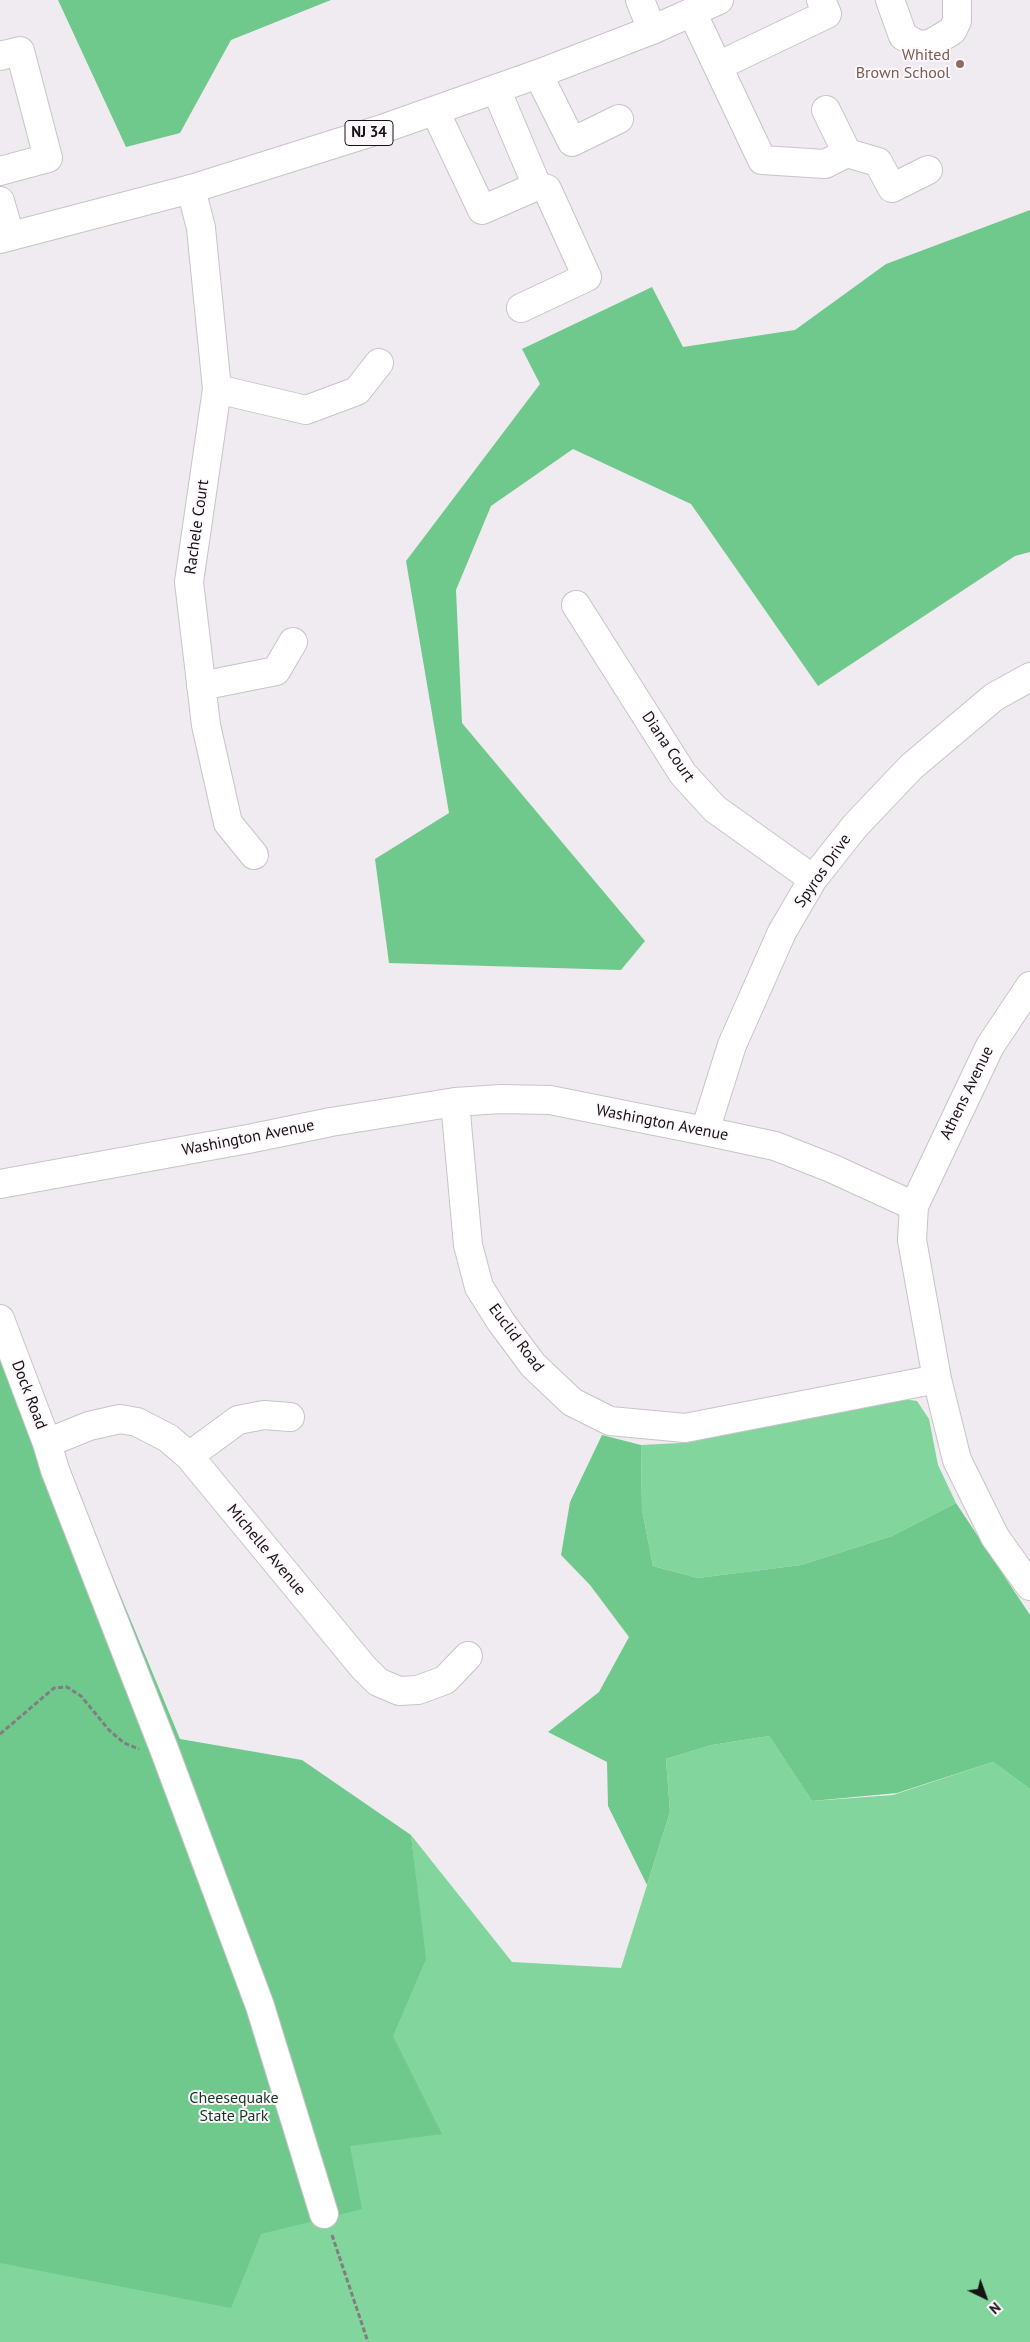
<!DOCTYPE html>
<style>
body{margin:0}
#map{position:relative;width:1030px;height:2342px;overflow:hidden;background:#f0ebf0;font-family:"PT Sans",sans-serif}
canvas{display:block}
.north{position:absolute;left:960px;top:2272px;width:50px;height:50px;-webkit-text-stroke:4px #fef8fd;paint-order:stroke;rotate:138deg;font-size:14px;font-weight:700;line-height:20px;text-align:center;color:#151315}
.north::after{content:'';display:block;margin:auto;width:18px;height:22px;background:#151315;clip-path:polygon(50% 0,100% 100%,50% 72%,0 100%)}
</style>
<div id="map">
<canvas width="1030" height="2342"></canvas>
<div class="north">N</div>
</div>
<script>
const ctx = document.querySelector('canvas').getContext('2d');
ctx.lineJoin = 'round';
function fill(path, color) {
  ctx.fillStyle = color;
  ctx.fill(path, 'evenodd');
}
function shape(rows) {
  const path = new Path2D();
  for (const r of rows) {
    path.moveTo(r[0], r[1]);
    for (let i = 2; i < r.length; i += 2) path.lineTo(r[i], r[i + 1]);
  }
  return path;
}
function stroke(path, color, width, dash) {
  ctx.strokeStyle = color;
  ctx.lineWidth = width;
  ctx.lineCap = dash ? 'butt' : 'round';
  ctx.setLineDash(dash || []);
  ctx.stroke(path);
}
function drawText(font, color, halo, rows, align = 'center') {
  ctx.font = font + ' "PT Sans",sans-serif';
  ctx.lineWidth = 4;
  ctx.setLineDash([]);
  ctx.textBaseline = 'middle';
  ctx.strokeStyle = halo;
  ctx.fillStyle = color;
  for (const [text, x, y, turn = 0] of rows) {
    ctx.save();
    ctx.translate(x, y);
    ctx.rotate((+turn || 0) * Math.PI / 180);
    ctx.textAlign = isNaN(turn) ? turn : align;
    if (halo) ctx.strokeText(text, 0, 0);
    ctx.fillText(text, 0, 0);
    ctx.restore();
  }
}
const green = shape([
 [903,1399,917,1401,929,1419,938,1465,956,1503,892,1536,801,1565,698,1578,653,1566,642,1510,641,1445,680,1443,767,1422],
 [0,1612,425,1961,411,1835,512,1962,621,1968,670,1812,666,1759,712,1745,769,1736,812,1801,893,1795,993,1762,1030,1789,1030,2342,0,2342]
]);
const forest = shape([
 [58,0,331,0,231,40,180,133,126,147],
 [1030,210,1030,552,1015,556,818,686,691,504,573,449,491,506,456,590,462,723,645,941,621,970,389,963,375,859,449,813,406,561,540,384,522,349,652,287,683,347,795,330,886,264],
 [0,1305,180,1739,302,1760,411,1835,426,1959,393,2036,442,2134,350,2146,362,2209,261,2234,231,2308,0,2263],
 [602,1435,641,1445,642,1510,653,1566,698,1578,801,1565,892,1536,956,1503,1030,1615,1030,1789,993,1762,897,1793,812,1801,769,1736,712,1745,666,1759,670,1812,647,1885,608,1806,607,1762,548,1732,599,1692,629,1637,590,1585,561,1555,570,1502]
]);
const path = shape([
 [0,1734,54,1688,67,1687,81,1696,109,1730,124,1743,139,1749],
 [332,2235,368,2342]
]);
const minor = shape([
 [640,0,652,30],
 [890,0,903,36,918,45,930,44,952,31,957,21,957,0],
 [692,12,762,160,825,164,847,153,826,110],
 [0,56,20,51,48,158,0,171],
 [718,66,827,14,821,0],
 [538,74,572,142,619,119],
 [435,111,482,210,537,186,496,89],
 [847,153,878,162,892,188,928,170],
 [191,189,201,228,217,389,189,582,206,725,228,823,254,855],
 [0,201,10,236],
 [521,308,587,277,547,189,537,186],
 [217,389,306,410,357,391,379,363],
 [576,605,683,774,715,809,813,879],
 [201,686,276,671,293,642],
 [455,1102,468,1245,479,1287,501,1322,533,1365,572,1402,610,1421,685,1428,937,1379],
 [705,1131,732,1045,782,932,813,879,855,826,911,767,994,697,1030,677],
 [0,1184,248,1139,331,1122,455,1102,501,1099,550,1100,705,1131,775,1146,831,1168,914,1206,912,1240,937,1379,957,1460,995,1537,1030,1586],
 [914,1206,990,1046,1030,986],
 [0,1319,47,1443,55,1470,164,1749,260,2006,324,2214],
 [47,1443,89,1426,120,1419,137,1422,168,1438,189,1456,363,1667,378,1682,399,1691,418,1690,445,1680,468,1656],
 [189,1456,238,1420,264,1415,290,1417]
]);
const major = shape([
 [0,239,191,189,385,128,538,74,652,30,719,0]
]);
const markers = [
 [960,64,5,"#8d6e63"]
];
const shields = [
 [369,133,48]
];
const shieldNames = [
 ["NJ 34",369,133]
];
const educationNames = [
 ["Whited",950,55],
 ["Brown School",950,73]
];
const streetNames = [
 ["Rachele Court",197,527,-82],
 ["Diana Court",668,747,56],
 ["Spyros Drive",823,871,-55],
 ["Athens Avenue",967,1093,-64],
 ["Washington Avenue",662,1123,11],
 ["Washington Avenue",248,1138,-11],
 ["Euclid Road",516,1338,53],
 ["Dock Road",29,1395,69],
 ["Michelle Avenue",266,1550,50]
];
const parkNames = [
 ["Cheesequake",234,2098],
 ["State Park",234,2116]
];
fill(green, '#82d59c');
fill(forest, '#6fc98c');
stroke(minor, '#c8c3c8', 30);
stroke(major, '#c8c3c8', 30);
stroke(path, '#817e81', 3, [5, 2.5]);
stroke(minor, '#fff', 28);
stroke(major, '#fff', 28);
for (const [x, y, r, color] of markers) {
  const dot = new Path2D();
  dot.arc(x, y, r, 0, 2 * Math.PI);
  ctx.fillStyle = color;
  ctx.fill(dot);
  stroke(dot, '#fef8fd', 2);
}
for (const [x, y, w] of shields) {
  const box = new Path2D();
  box.roundRect(x - w / 2, y - 12.5, w, 25, 4);
  ctx.fillStyle = '#fef8fd';
  ctx.fill(box);
  stroke(box, '#151315', 1);
}
drawText('bold 15px', '#151315', null, shieldNames);
drawText('16px', '#785e54', '#fef8fd', educationNames, 'right');
drawText('16px', '#151315', '#fef8fd', streetNames);
drawText('16px', '#133921', '#fef8fd', parkNames);
</script>
